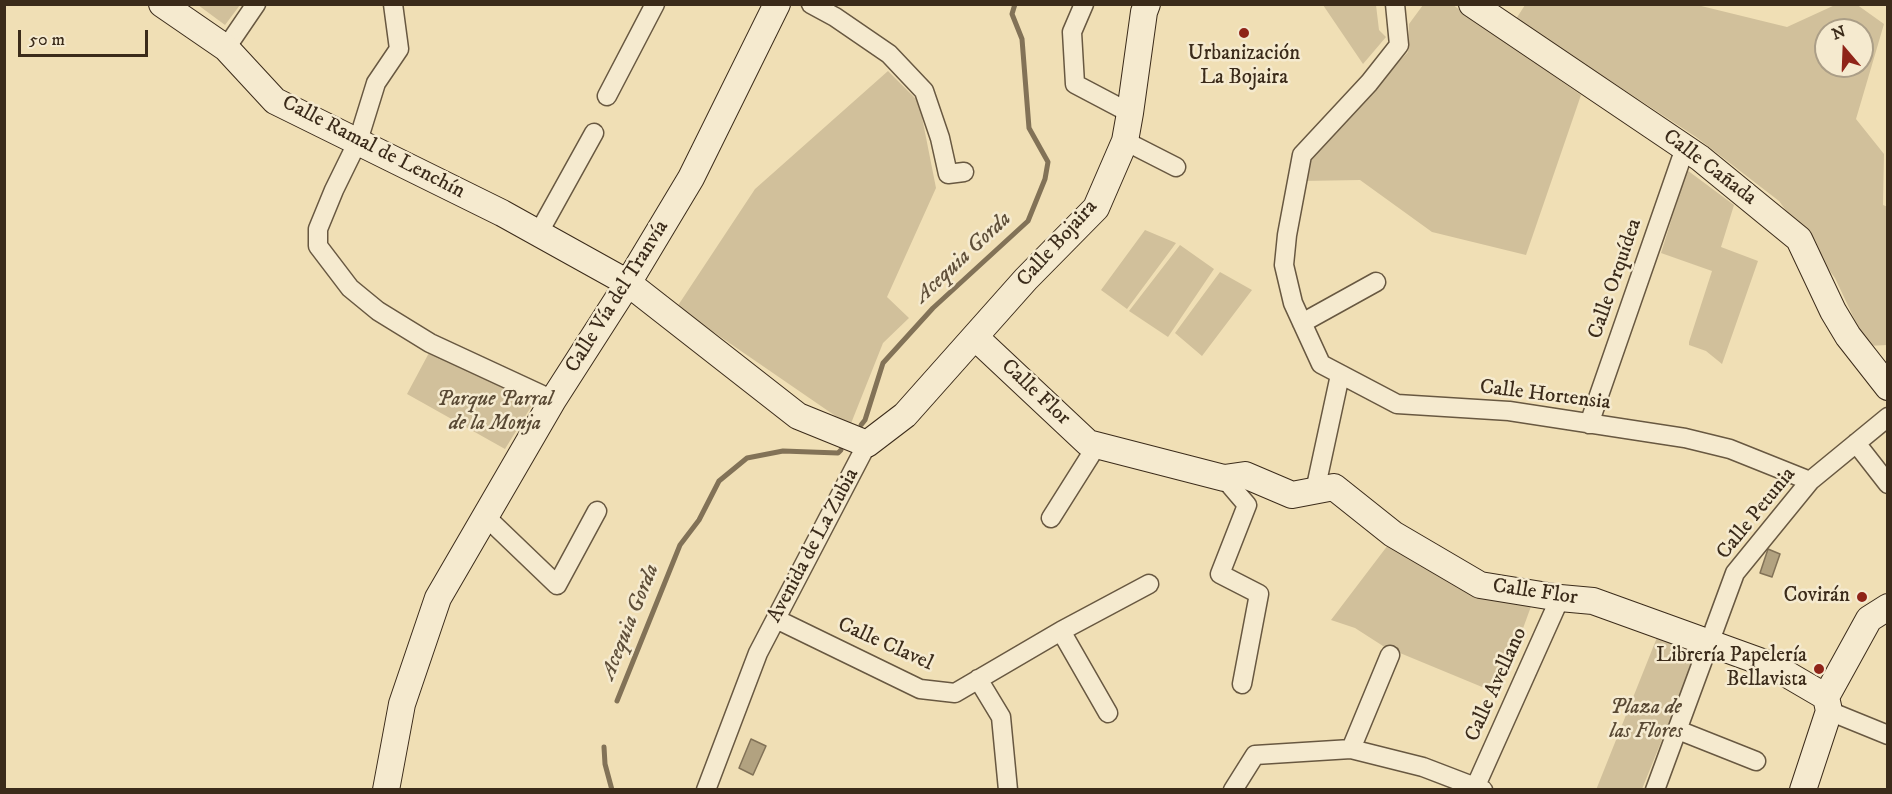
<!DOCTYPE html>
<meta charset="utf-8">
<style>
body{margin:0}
#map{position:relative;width:1892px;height:794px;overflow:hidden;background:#f0dfb5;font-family:"IM FELL DW Pica",serif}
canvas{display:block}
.frame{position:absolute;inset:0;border:6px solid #3b2b1a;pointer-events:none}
.north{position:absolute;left:1814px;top:18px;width:60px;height:60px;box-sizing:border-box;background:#f5eacf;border:2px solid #ab9e87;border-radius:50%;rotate:341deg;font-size:16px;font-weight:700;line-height:24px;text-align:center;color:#3b2b1a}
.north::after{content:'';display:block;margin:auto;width:21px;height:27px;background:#8f2418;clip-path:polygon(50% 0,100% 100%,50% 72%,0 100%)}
.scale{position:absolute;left:18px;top:30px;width:130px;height:27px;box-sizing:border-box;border:3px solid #3b2b1a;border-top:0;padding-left:8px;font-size:18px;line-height:21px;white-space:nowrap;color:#3b2b1a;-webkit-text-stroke:4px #f5eacf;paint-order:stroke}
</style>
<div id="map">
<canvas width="1892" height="794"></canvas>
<div class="frame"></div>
<div class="north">N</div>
<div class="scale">50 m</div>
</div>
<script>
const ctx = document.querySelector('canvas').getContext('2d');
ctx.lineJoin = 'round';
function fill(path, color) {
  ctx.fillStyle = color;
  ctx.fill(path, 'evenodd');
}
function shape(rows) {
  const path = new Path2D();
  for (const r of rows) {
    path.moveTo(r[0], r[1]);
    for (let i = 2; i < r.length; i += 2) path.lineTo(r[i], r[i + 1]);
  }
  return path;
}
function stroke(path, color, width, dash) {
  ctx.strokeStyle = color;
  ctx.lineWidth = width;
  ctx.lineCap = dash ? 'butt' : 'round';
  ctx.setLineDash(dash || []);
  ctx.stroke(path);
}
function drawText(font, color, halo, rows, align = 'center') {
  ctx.font = font + ' "IM FELL DW Pica",serif';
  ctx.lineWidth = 5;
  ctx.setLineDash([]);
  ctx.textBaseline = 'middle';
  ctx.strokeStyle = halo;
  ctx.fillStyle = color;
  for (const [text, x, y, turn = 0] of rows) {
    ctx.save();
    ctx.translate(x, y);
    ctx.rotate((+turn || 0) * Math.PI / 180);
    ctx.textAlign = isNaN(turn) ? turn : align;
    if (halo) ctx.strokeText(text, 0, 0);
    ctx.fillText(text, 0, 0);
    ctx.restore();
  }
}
const green = shape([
 [1693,4,1787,27,1835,5,1856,4,1884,24,1856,119,1884,154,1883,205,1888,207,1887,345,1867,346,1835,278,1779,201,1696,137,1516,19,1525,5],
 [1826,30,1862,30,1862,66,1826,66],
 [198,5,240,4,240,5,225,25],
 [1323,5,1376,5,1379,30,1386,37,1363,64],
 [1423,5,1453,5,1581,95,1526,255,1432,232,1360,180,1302,181,1310,154,1408,52,1409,24],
 [888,71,919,102,936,188,887,297,909,318,883,343,850,426,677,307,755,189],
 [1687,170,1734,205,1721,247,1758,261,1722,364,1706,351,1689,345,1689,342,1712,271,1661,253],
 [1145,230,1176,243,1127,309,1101,290],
 [1180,245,1214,269,1168,337,1129,311],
 [1220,272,1252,290,1202,356,1175,333],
 [430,351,534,402,505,449,407,394],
 [1388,545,1415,559,1419,565,1510,599,1533,601,1499,694,1383,646,1355,628,1331,620],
 [1660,630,1700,646,1642,789,1596,790]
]);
const water = shape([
 [1768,549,1780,554,1772,577,1760,573,1768,549],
 [751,739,766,746,753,775,739,768,751,739]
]);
const stream = shape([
 [861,425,865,420,883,363,933,308,1028,221,1045,179,1048,162,1029,128,1022,39,1012,14,1015,4],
 [617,701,680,545,699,520,719,481,747,458,783,451,838,453,841,450],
 [604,747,605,764,612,790]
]);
const street = shape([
 [393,4,399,49,376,83,358,141,334,190,318,229,318,246,350,288,378,311,430,343,553,400],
 [811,4,835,17,889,54,924,91,940,138,948,174,964,172],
 [1084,4,1072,32,1075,84,1130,113],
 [1395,4,1399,45,1369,83,1302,155,1287,235,1284,265,1293,303,1321,364,1397,404,1509,411,1685,438,1730,449,1810,481],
 [226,48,256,4],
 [607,96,655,4],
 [1125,141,1176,167],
 [538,234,594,133],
 [1302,323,1376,282],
 [1589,424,1685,148],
 [1856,443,1888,484],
 [1224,478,1247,505,1220,574,1259,594,1242,684],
 [1315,491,1340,375],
 [484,515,557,585,597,511],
 [1051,518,1097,445],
 [776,619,920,689,955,693,1061,631,1108,713],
 [1061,631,1149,584],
 [978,679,1001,717,1008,790],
 [1829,711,1888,735],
 [1678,730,1756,761],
 [1351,749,1390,655],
 [706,790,758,653,867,444],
 [1233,790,1255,755,1351,749,1423,767,1483,790],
 [1474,790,1560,598],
 [1655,790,1735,573,1810,481,1888,417]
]);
const secondary = shape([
 [162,4,226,48,275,101,502,213,628,283,798,416,867,444,905,415,1026,279,1096,208,1125,141,1130,113,1144,12,1147,4],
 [1472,4,1700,158,1799,239,1833,311,1848,336,1888,387],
 [975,337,1088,443,1224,478,1245,475,1292,495,1334,487,1393,534,1480,585,1560,598,1593,601,1773,666,1826,697],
 [386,790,402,704,438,598,553,400,628,283,691,178,777,4],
 [1803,790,1829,711,1826,697,1869,619,1888,607]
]);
const markers = [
 [1244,33,6,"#8f2418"],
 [1862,597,6,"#8f2418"],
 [1819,669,6,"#8f2418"]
];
const poiNames = [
 ["Urbanización",1244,55,"center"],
 ["La Bojaira",1244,79,"center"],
 ["Covirán",1850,597],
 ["Librería Papelería",1807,657],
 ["Bellavista",1807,681]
];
const streetNames = [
 ["Calle Ramal de Lenchín",373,148,27],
 ["Calle Cañada",1709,168,37],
 ["Calle Bojaira",1058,244,-48],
 ["Calle Orquídea",1616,279,-71],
 ["Calle Vía del Tranvía",618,297,-58],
 ["Calle Flor",1035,393,43],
 ["Calle Hortensia",1545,396,7],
 ["Calle Petunia",1757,514,-51],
 ["Avenida de La Zubia",814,546,-62],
 ["Calle Flor",1535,593,8],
 ["Calle Clavel",885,645,24],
 ["Calle Avellano",1497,685,-66]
];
const parkNames = [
 ["Parque Parral",495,401],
 ["de la Monja",495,425],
 ["Plaza de",1646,709],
 ["las Flores",1646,733]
];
const waterNames = [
 ["Acequia Gorda",964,258,-43],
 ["Acequia Gorda",631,622,-68]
];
fill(green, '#d1c09b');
fill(water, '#b2a280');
stroke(water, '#827257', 1.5);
stroke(stream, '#827257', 5);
stroke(street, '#685841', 21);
stroke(secondary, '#3b2b1a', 28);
stroke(street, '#f5eacf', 18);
stroke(secondary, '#f5eacf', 26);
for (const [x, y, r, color] of markers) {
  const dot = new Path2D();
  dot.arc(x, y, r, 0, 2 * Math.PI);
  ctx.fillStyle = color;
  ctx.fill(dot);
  stroke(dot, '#f5eacf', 2);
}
drawText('21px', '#3b2b1a', '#f5eacf', poiNames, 'right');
drawText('21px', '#3b2b1a', '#f5eacf', streetNames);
drawText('italic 21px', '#594934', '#f5eacf', parkNames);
drawText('italic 22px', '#5f4f39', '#f5eacf', waterNames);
</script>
